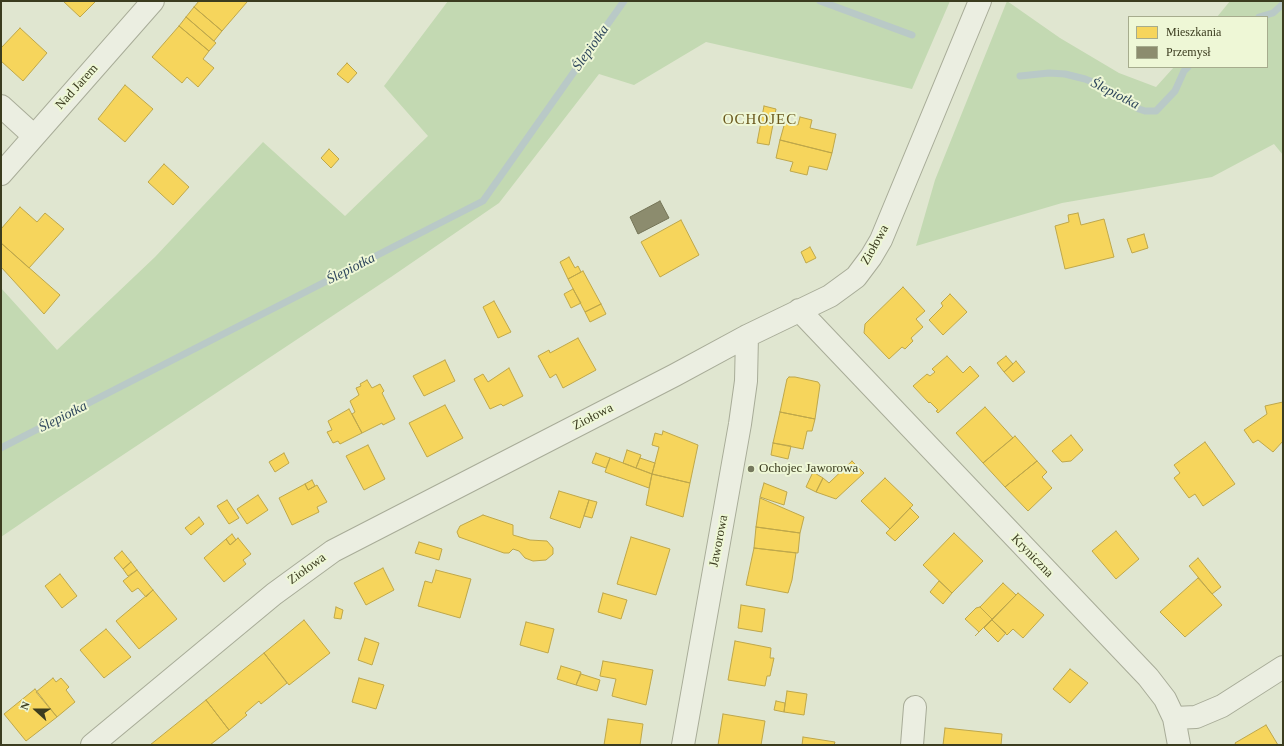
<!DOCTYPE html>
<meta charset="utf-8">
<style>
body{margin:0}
#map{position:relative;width:1284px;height:746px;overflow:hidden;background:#e0e6d0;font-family:Georgia,serif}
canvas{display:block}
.frame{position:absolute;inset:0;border:2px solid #3b3c1f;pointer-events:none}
.legend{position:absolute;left:1128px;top:16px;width:140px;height:52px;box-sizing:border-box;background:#eef7d6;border:1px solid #a6ac8d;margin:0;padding:5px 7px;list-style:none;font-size:12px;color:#3b3c1f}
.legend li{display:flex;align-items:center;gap:8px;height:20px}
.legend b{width:20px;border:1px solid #a6ac8d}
.north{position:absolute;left:16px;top:690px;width:40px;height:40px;-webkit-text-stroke:3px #eef7d6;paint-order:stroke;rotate:291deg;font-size:11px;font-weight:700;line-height:16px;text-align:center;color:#3b3c1f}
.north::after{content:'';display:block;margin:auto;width:14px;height:18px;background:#3b3c1f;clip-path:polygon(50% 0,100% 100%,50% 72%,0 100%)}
</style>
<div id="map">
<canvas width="1284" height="746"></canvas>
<div class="frame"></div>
<ul class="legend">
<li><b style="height:11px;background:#f6d55c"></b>Mieszkania</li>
<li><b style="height:11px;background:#8c8c6e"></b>Przemysł</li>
</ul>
<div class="north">N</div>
</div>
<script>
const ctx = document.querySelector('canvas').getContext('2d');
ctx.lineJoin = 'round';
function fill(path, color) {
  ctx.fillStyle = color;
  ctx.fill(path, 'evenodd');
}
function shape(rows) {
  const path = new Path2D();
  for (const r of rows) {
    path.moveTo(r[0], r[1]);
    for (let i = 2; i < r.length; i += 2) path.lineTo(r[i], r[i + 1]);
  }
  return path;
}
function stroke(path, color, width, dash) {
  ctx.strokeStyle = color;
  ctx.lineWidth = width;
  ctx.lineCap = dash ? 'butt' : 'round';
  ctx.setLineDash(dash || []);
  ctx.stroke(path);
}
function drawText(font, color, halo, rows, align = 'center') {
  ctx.font = font + ' Georgia,serif';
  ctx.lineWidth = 4;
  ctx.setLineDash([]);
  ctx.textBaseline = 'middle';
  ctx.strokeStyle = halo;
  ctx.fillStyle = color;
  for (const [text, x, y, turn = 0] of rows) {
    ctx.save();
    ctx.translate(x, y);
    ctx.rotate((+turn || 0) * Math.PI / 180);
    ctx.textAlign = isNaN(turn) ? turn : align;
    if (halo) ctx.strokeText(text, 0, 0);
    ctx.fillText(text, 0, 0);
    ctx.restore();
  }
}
const green = shape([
 [448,1,950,1,912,89,706,42,634,85,599,74,499,203,391,277,58,498,1,537,1,288,57,350,155,257,263,142,345,216,428,136,384,86],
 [1007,1,1060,38,1119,73,1156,87,1174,67,1267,67,1267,17,1217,17,1230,1,1283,1,1283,155,1274,144,1212,177,1062,203,916,246,935,180]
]);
const homes = shape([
 [63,1,96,1,80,17,63,1],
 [199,1,246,1,247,2,222,31,194,7,199,1],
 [194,7,222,31,214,41,186,17,194,7],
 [186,17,216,43,209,51,179,26,186,17],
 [179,26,209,51,203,59,214,68,198,87,187,77,182,83,152,57,179,26],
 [20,28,47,53,23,81,1,61,1,48,20,28],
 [347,63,357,73,348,83,337,74,347,63],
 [125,85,153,109,125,142,98,119,125,85],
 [764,106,776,109,769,145,757,143,764,106],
 [800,117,812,120,810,128,836,134,832,153,780,140,785,122,798,125,800,117],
 [780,140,832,153,827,170,809,166,807,175,790,171,793,162,776,158,780,140],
 [329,149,339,159,331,168,321,158,329,149],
 [164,164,189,187,173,205,148,182,164,164],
 [20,207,37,222,45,213,64,229,29,268,1,243,1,229,20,207],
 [1078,213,1081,225,1104,219,1114,257,1065,269,1055,226,1069,222,1068,215,1078,213],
 [681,220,699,255,660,277,641,242,681,220],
 [1144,234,1148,248,1132,253,1127,239,1144,234],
 [1,243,60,295,44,314,1,267,1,243],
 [810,247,816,258,806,263,801,252,810,247],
 [569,257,575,268,578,266,581,272,568,279,560,262,569,257],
 [583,271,601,304,585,312,568,279,583,271],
 [903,287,925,311,916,319,923,327,911,338,913,341,905,349,902,347,889,359,864,333,865,324,903,287],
 [573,289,581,303,571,308,564,294,573,289],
 [950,294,967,312,943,335,929,320,943,306,941,303,950,294],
 [494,301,511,332,498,338,483,307,494,301],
 [601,304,606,314,590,322,585,312,601,304],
 [578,338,596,370,563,388,556,374,550,378,538,356,549,350,550,353,578,338],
 [947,356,963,373,970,366,979,376,938,413,936,411,938,410,930,402,929,403,913,386,927,374,930,376,935,372,932,369,947,356],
 [1006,356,1013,364,1004,372,997,363,1006,356],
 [445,360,455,381,424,396,413,376,445,360],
 [1016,361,1025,372,1013,382,1004,372,1016,361],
 [509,368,523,396,503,406,501,404,490,409,474,379,483,374,488,382,509,368],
 [789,377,795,377,818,382,820,385,815,419,780,412,787,379,789,377],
 [367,380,372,388,380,384,384,391,382,393,395,419,383,425,382,423,362,433,352,414,355,412,350,401,359,395,356,388,361,386,360,384,367,380],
 [1283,402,1283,441,1273,452,1258,440,1253,443,1244,430,1267,414,1265,406,1283,402],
 [445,405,463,438,427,457,409,423,445,405],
 [985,407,1013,438,983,463,956,433,985,407],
 [349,409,362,433,340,444,338,441,333,443,327,432,332,430,328,421,349,409],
 [780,412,815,419,812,431,807,431,803,449,773,443,780,412],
 [663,431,698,445,690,483,652,474,659,447,652,445,655,433,662,435,663,431],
 [1071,435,1083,450,1071,461,1062,462,1052,451,1071,435],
 [1015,436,1037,461,1005,487,983,463,1015,436],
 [1205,442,1235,484,1203,506,1195,494,1189,498,1174,478,1180,473,1174,465,1205,442],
 [773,443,791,446,788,459,771,455,773,443],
 [368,445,385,479,364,490,346,456,368,445],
 [627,450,641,455,636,468,623,463,627,450],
 [284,453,289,463,275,472,269,462,284,453],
 [596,453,610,458,606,468,592,463,596,453],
 [610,458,652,474,649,488,605,472,610,458],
 [640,458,655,463,652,474,636,468,640,458],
 [852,461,864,473,836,499,816,492,823,478,829,483,852,461],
 [1037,461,1047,472,1042,477,1052,488,1028,511,1005,487,1037,461],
 [813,472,823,478,816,492,806,487,813,472],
 [652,474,690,483,683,517,646,505,652,474],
 [885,478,913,505,890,529,861,501,885,478],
 [312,480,315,486,308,490,305,484,312,480],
 [764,483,787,492,784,505,760,497,764,483],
 [305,484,308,490,317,485,327,502,317,507,319,512,292,525,279,498,305,484],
 [559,491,589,500,580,528,550,518,559,491],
 [258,495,268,510,247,524,237,509,258,495],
 [760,498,804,517,800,533,756,527,760,498],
 [227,500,239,518,229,524,217,506,227,500],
 [589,500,597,502,592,518,584,516,589,500],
 [910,508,919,517,895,541,886,533,910,508],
 [483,515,513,525,513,535,530,540,547,541,553,548,553,554,546,560,533,561,525,558,519,551,513,549,509,553,504,553,459,537,457,532,460,526,483,515],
 [199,517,204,524,191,535,185,528,199,517],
 [756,527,800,533,798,553,754,548,756,527],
 [1116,531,1139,559,1116,579,1092,551,1116,531],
 [954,533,983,561,952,593,923,565,954,533],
 [232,534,236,540,230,545,226,539,232,534],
 [631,537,670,549,656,595,617,584,631,537],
 [238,538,251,554,243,560,246,564,224,582,204,558,226,539,230,545,238,538],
 [419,542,442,549,439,560,415,553,419,542],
 [754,548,796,553,792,580,788,593,746,585,754,548],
 [122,551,131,562,123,569,114,558,122,551],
 [1198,558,1221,587,1212,594,1189,566,1198,558],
 [131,562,137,570,128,576,123,569,131,562],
 [383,568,394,590,366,605,354,583,383,568],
 [137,570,153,590,146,597,138,588,132,592,123,581,137,570],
 [436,570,471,579,460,618,418,606,425,581,432,583,436,570],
 [60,574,77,596,62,608,45,586,60,574],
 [1198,578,1222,605,1185,637,1160,612,1198,578],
 [939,581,952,593,943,604,930,592,939,581],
 [1003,583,1016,595,992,619,980,607,1003,583],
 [153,590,177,619,139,649,116,621,153,590],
 [603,593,627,600,621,619,598,612,603,593],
 [1018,593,1044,615,1023,638,1013,629,1007,635,992,620,1018,593],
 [741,605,765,609,762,632,738,628,741,605],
 [336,607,343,610,341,619,334,618,336,607],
 [980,607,992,619,975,636,979,632,965,619,976,608,980,607],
 [304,620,330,653,289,685,264,653,304,620],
 [992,620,1006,633,998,642,984,628,992,620],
 [526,622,554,629,548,653,520,645,526,622],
 [106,629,131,657,104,678,80,650,106,629],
 [365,638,379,643,372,665,358,660,365,638],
 [735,641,771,648,770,658,774,658,770,676,767,676,765,686,728,680,735,641],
 [264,653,287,683,261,704,259,701,245,713,247,715,229,730,206,700,264,653],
 [603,661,653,670,646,705,612,696,616,679,600,676,603,661],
 [561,666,581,672,576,685,557,679,561,666],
 [1070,669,1088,683,1070,703,1053,689,1070,669],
 [581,674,600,680,597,691,576,685,581,674],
 [53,678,56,682,61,678,69,687,66,690,75,702,57,717,36,692,53,678],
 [359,678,384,685,376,709,352,702,359,678],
 [35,689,57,717,26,741,4,714,35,689],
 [787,691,807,694,804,715,784,712,787,691],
 [206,700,229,730,210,745,150,745,206,700],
 [776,701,785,703,784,712,774,710,776,701],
 [723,714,765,721,761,745,718,745,723,714],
 [608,719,643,724,640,745,604,745,608,719],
 [1266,725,1278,745,1236,745,1235,743,1266,725],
 [945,728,1002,734,1001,745,943,745,945,728],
 [803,737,835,742,834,745,802,745,803,737]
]);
const industry = shape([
 [660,201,669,218,638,234,630,217,660,201]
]);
const stream = shape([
 [820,1,912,35],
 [1259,17,1273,13,1283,4],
 [1020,76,1049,73,1065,74,1085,79,1103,86,1139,109,1145,111,1156,111,1175,91,1184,71,1188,67],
 [1,448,483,201,624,1]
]);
const minor = shape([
 [1,106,34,136],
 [1,174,153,1],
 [799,310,1148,677,1165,699,1174,718,1179,745],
 [1174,718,1196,717,1222,706,1283,667],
 [92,745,274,594,333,551,675,375,747,336,830,296,856,277,871,257,881,240,980,1],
 [683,745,740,424,746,381,747,336],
 [912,745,915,707]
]);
const markers = [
 [751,469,4,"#75785d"]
];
const streetNames = [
 ["Nad Jarem",77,87,-48],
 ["Ziołowa",875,245,-61],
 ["Ziołowa",593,417,-27],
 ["Jaworowa",719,541,-79],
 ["Kryniczna",1032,556,46],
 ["Ziołowa",307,569,-36]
];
const poiNames = [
 ["Ochojec Jaworowa",759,469]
];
const waterNames = [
 ["Ślepiotka",591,48,-55],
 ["Ślepiotka",1115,94,27],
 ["Ślepiotka",351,269,-27],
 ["Ślepiotka",63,417,-27]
];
const quarterNames = [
 ["OCHOJEC",760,120]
];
fill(green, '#c3d9b2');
fill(homes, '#f6d55c');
stroke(homes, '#bea74a', 1);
fill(industry, '#8c8c6e');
stroke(industry, '#747456', 1);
stroke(stream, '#b9c9c7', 7);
stroke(minor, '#a8ac98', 24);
stroke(minor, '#ebeee1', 22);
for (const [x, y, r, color] of markers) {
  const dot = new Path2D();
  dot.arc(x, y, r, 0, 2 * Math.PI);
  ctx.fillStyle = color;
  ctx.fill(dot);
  stroke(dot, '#eef7d6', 1.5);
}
drawText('13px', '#3b3c1f', '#eef7d6', streetNames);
drawText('13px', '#3b3c1f', '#eef7d6', poiNames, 'left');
drawText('italic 14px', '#2e465c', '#eef7d6', waterNames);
ctx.letterSpacing = '1px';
drawText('15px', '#6a581d', '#eef7d6', quarterNames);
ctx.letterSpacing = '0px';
</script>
